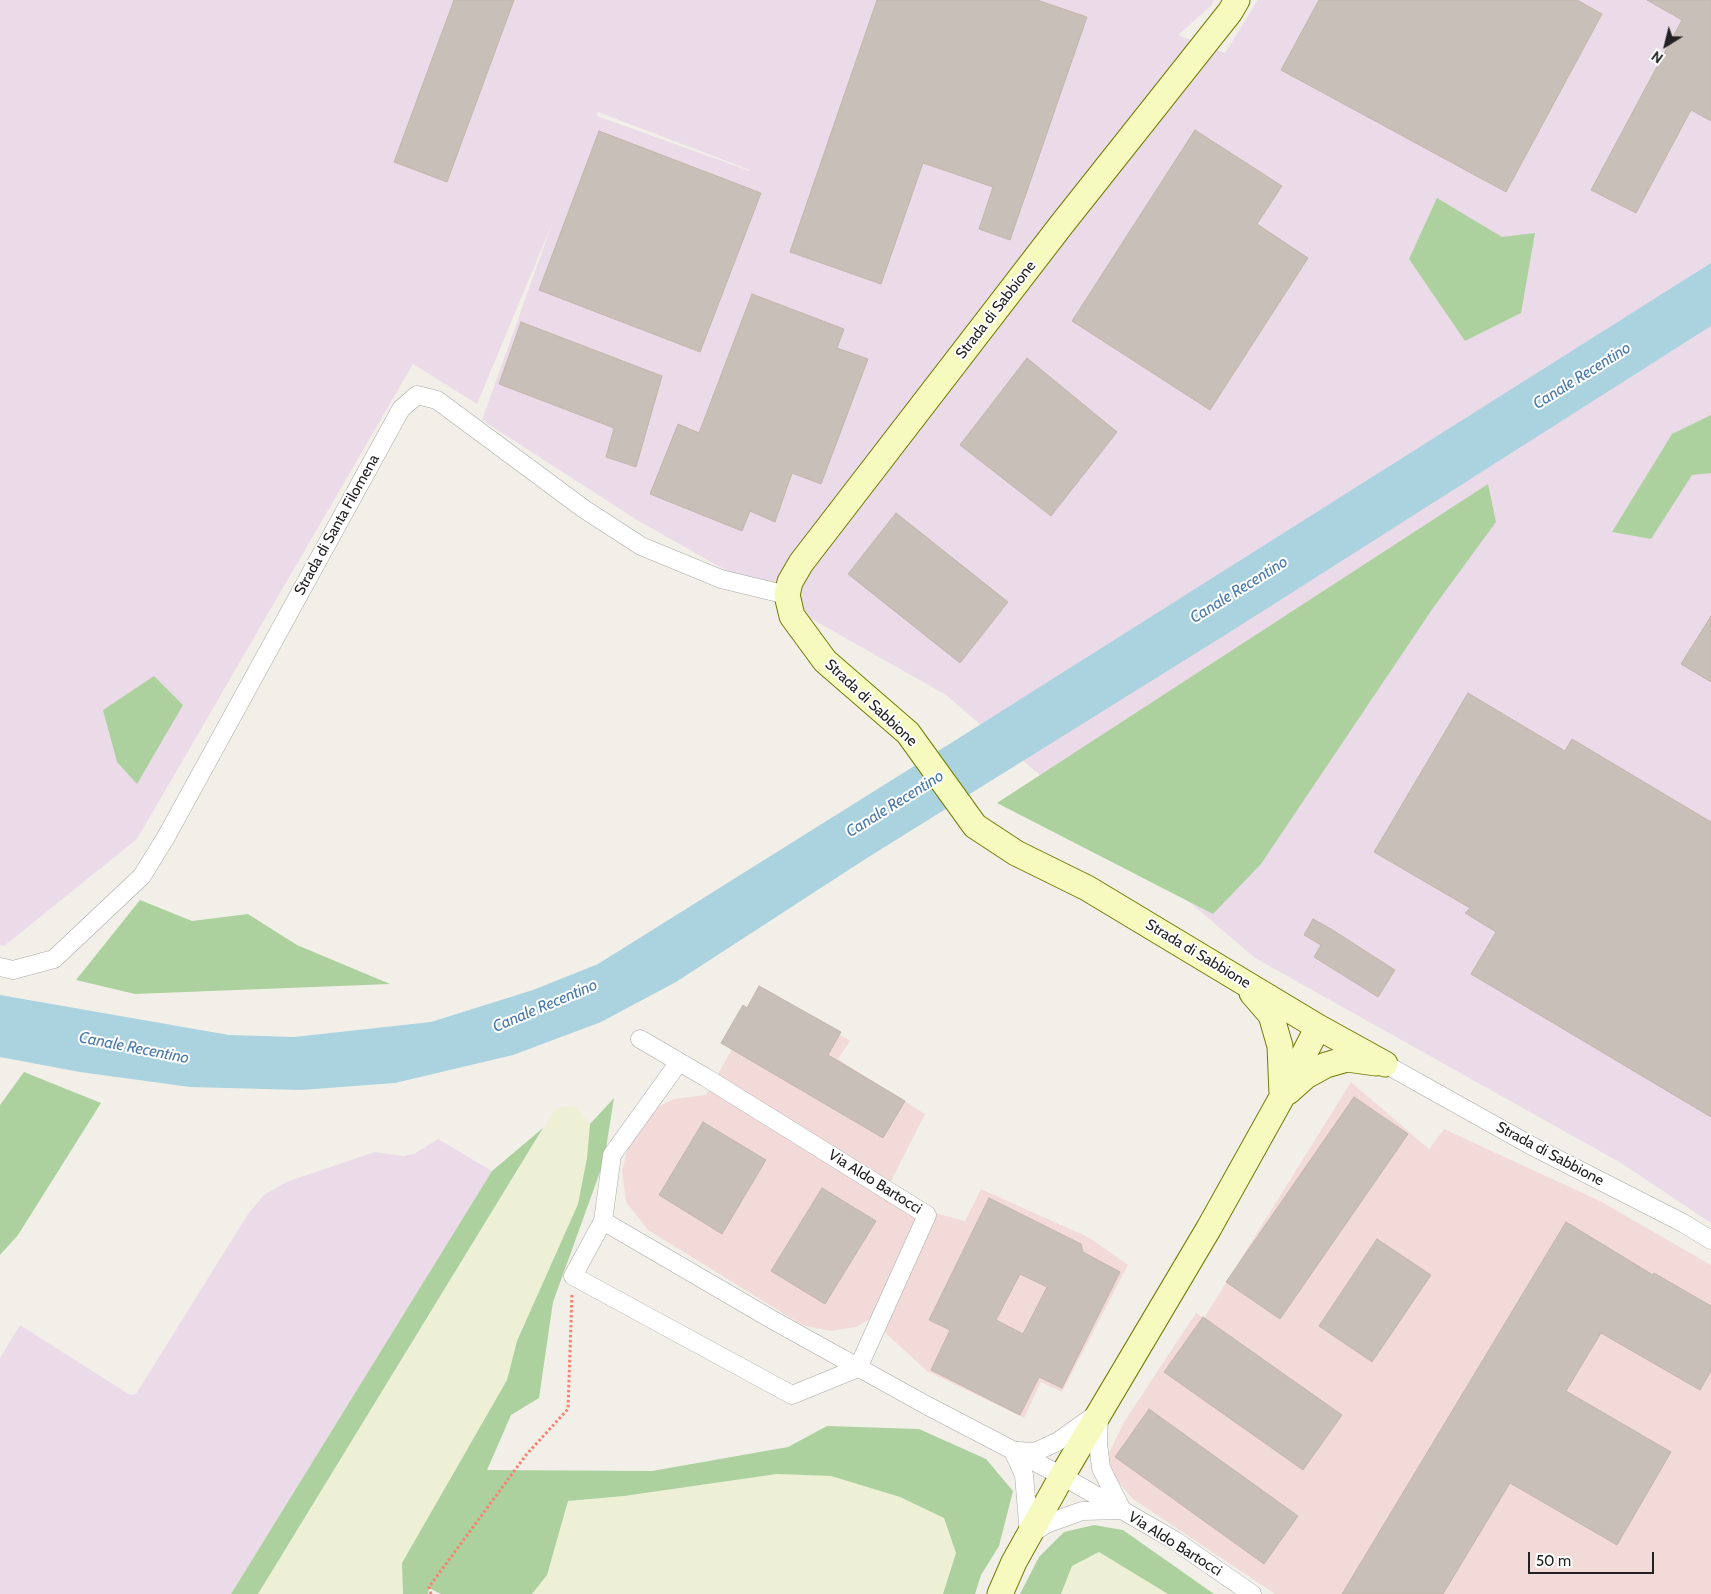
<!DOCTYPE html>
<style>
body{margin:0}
#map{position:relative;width:1711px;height:1594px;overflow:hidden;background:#f2efe9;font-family:Cabin,sans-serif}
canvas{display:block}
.north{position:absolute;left:1641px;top:20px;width:50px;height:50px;-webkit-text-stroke:4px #fff;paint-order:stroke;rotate:216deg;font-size:14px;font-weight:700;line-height:20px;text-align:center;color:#222}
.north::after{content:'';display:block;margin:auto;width:18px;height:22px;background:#222;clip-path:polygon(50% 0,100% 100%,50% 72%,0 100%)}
.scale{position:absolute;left:1528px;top:1552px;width:126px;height:22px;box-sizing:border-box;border:2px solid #222;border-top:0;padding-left:6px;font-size:15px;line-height:18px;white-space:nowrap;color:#222;-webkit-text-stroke:4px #fff;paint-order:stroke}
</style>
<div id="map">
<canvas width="1711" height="1594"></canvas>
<div class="north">N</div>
<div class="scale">50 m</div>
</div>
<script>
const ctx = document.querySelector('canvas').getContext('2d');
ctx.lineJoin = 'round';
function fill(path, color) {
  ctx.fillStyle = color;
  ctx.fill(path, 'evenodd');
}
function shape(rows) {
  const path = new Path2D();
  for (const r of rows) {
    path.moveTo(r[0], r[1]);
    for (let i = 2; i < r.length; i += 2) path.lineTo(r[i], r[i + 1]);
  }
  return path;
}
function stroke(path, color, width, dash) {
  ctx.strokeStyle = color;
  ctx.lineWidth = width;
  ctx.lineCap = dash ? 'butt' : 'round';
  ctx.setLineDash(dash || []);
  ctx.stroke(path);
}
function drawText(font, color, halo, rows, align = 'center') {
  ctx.font = font + ' Cabin,sans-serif';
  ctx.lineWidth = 4;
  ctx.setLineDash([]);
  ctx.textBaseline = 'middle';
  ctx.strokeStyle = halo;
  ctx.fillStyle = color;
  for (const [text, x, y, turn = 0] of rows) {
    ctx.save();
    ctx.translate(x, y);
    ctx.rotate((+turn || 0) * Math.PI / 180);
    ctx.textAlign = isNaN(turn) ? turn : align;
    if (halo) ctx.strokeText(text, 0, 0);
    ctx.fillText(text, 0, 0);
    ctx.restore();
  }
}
const commercial = shape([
 [766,989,850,1041,838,1059,925,1114,882,1199,965,1221,981,1189,1090,1238,1128,1265,1062,1392,1041,1382,1024,1418,927,1371,870,1319,856,1327,830,1331,802,1325,648,1230,626,1202,622,1171,632,1132,649,1111,674,1099,706,1095],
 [1351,1082,1429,1149,1444,1129,1600,1201,1711,1265,1711,1594,1275,1594,1133,1499,1115,1478,1107,1457,1124,1422,1196,1313,1204,1318]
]);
const industrial = shape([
 [0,0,1214,0,1211,6,1178,35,1225,53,1258,0,1711,0,1711,1223,1621,1163,1255,958,946,695,637,520,482,420,552,224,477,404,413,364,137,839,4,946,0,945],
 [598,112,750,170,750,171,597,116],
 [438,1139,492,1171,231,1594,0,1594,0,1358,20,1325,130,1395,136,1394,248,1214,264,1195,286,1182,375,1152,403,1156,414,1154]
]);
const farmland = shape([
 [576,1106,590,1124,587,1158,578,1204,517,1341,507,1380,402,1563,403,1594,258,1594,556,1108],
 [777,1474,831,1476,900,1497,944,1518,956,1553,943,1594,532,1594,547,1575,568,1501,624,1496],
 [1099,1552,1136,1573,1168,1594,1061,1594,1072,1566]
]);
const forest = shape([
 [1437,198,1502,237,1535,233,1521,313,1465,341,1409,259],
 [1711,415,1711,473,1692,475,1651,539,1612,532,1672,434],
 [1488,484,1496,522,1433,608,1261,864,1213,914,997,803],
 [154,676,183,705,137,784,117,762,103,710],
 [140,900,192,921,248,914,297,945,390,984,135,994,76,980],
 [24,1072,101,1103,18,1235,0,1255,0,1105],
 [614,1098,604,1161,553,1302,539,1398,511,1415,487,1470,652,1471,788,1447,827,1426,919,1429,986,1459,1013,1491,999,1546,981,1575,975,1594,943,1594,956,1553,944,1518,900,1497,831,1476,777,1474,624,1496,568,1501,547,1575,532,1594,441,1594,429,1588,428,1594,403,1594,402,1563,507,1380,517,1341,578,1204,587,1158,590,1124],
 [543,1128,258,1594,231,1594,492,1171],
 [1094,1525,1123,1530,1214,1594,1168,1594,1099,1552,1072,1566,1061,1594,1020,1594,1039,1557,1064,1532]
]);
const water = shape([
 [1711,263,1711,326,1230,632,867,858,676,982,601,1022,513,1055,395,1083,301,1090,190,1087,80,1072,0,1057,0,995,229,1035,294,1037,431,1022,533,990,598,964,959,738]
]);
const building = shape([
 [454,0,514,0,447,182,394,162,454,0],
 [877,0,1037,0,1087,17,1010,240,979,229,993,187,923,163,881,284,790,252,877,0],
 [1319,0,1577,0,1602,14,1506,192,1281,70,1319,0],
 [1647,0,1711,0,1711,121,1691,110,1636,213,1591,190,1682,20,1647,0],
 [1195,130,1282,186,1257,224,1308,258,1210,410,1072,321,1195,130],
 [599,131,761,193,700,352,539,290,599,131],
 [752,294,844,329,837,348,868,359,821,484,792,473,775,522,750,511,742,531,650,494,678,424,699,433,752,294],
 [521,322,662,376,636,467,606,457,614,428,499,384,521,322],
 [1027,358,1117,432,1051,516,960,445,1027,358],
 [896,513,1008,602,960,663,848,574,896,513],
 [1711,616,1711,682,1681,664,1711,616],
 [1468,693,1565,751,1572,739,1711,822,1711,1117,1471,974,1496,932,1465,913,1470,908,1374,852,1468,693],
 [1313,919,1331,929,1395,970,1378,997,1314,957,1321,945,1304,935,1313,919],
 [759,986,841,1032,828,1055,905,1101,883,1138,721,1043,743,1005,747,1008,759,986],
 [1354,1097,1408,1134,1280,1319,1226,1282,1354,1097],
 [703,1122,766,1160,722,1234,659,1195,703,1122],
 [822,1188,876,1221,825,1304,771,1271,822,1188],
 [989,1198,1081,1244,1083,1252,1120,1272,1062,1388,1039,1377,1020,1415,931,1370,950,1330,929,1320,989,1198],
 [1020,1274,1047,1287,1023,1334,996,1320,1020,1274],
 [1566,1222,1653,1275,1654,1273,1711,1306,1711,1371,1700,1390,1601,1333,1566,1391,1671,1452,1617,1545,1510,1483,1443,1594,1342,1594,1566,1222],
 [1377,1239,1431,1275,1372,1362,1319,1326,1377,1239],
 [1203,1317,1342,1415,1303,1470,1164,1372,1203,1317],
 [1149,1409,1298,1516,1264,1564,1115,1457,1149,1409]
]);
const path = shape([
 [431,1594,429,1587,526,1455,568,1409,572,1293]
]);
const minor = shape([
 [0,967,13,970,54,959,142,876,166,837,401,409,417,395,437,400,584,509,641,546,721,579,787,595],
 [640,1039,705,1077,927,1215,858,1368,792,1395,573,1276,603,1221,612,1155,679,1062],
 [1385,1064,1530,1145,1683,1223,1711,1240],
 [603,1221,771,1319,926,1405,1062,1476,1122,1510,1174,1540,1252,1594],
 [1099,1416,1098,1443,1101,1468,1122,1510],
 [1013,1451,1024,1475,1029,1535],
 [1017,1451,1035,1452,1057,1442,1095,1415],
 [1031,1534,1046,1524,1082,1511,1122,1510]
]);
const secondary = shape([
 [1237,0,1230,12,1062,224,801,563,790,582,787,595,792,616,825,661,908,733,975,826,1016,853,1087,888,1318,1027,1385,1064],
 [1252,993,1271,1015,1280,1046,1282,1094],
 [1288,1092,1306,1076,1326,1065,1347,1059,1376,1063],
 [1000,1594,1014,1562,1062,1476,1209,1228,1282,1097,1318,1027]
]);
const streetNames = [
 ["Strada di Sabbione",996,310,-52],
 ["Strada di Santa Filomena",337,525,-61],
 ["Strada di Sabbione",871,703,43],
 ["Strada di Sabbione",1198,954,31],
 ["Strada di Sabbione",1550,1154,28],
 ["Via Aldo Bartocci",875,1182,32],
 ["Via Aldo Bartocci",1175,1544,32]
];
const waterNames = [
 ["Canale Recentino",1582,376,-32],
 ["Canale Recentino",1239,590,-32],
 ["Canale Recentino",895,804,-32],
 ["Canale Recentino",545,1006,-23],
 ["Canale Recentino",134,1048,11]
];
fill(commercial, '#f2dad9');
fill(industrial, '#ebdbe8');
fill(farmland, '#eef0d5');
fill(forest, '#add19e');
fill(water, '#aad3df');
fill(building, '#c7bfb8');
stroke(building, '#c4b6ab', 1);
stroke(minor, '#a9a9a9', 19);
stroke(secondary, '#707d05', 27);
stroke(path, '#fa8072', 3, [2.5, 2.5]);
stroke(minor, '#fff', 18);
stroke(secondary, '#f7fabf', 25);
drawText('15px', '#222', '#fff', streetNames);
drawText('italic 16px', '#4a7aab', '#fff', waterNames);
</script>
